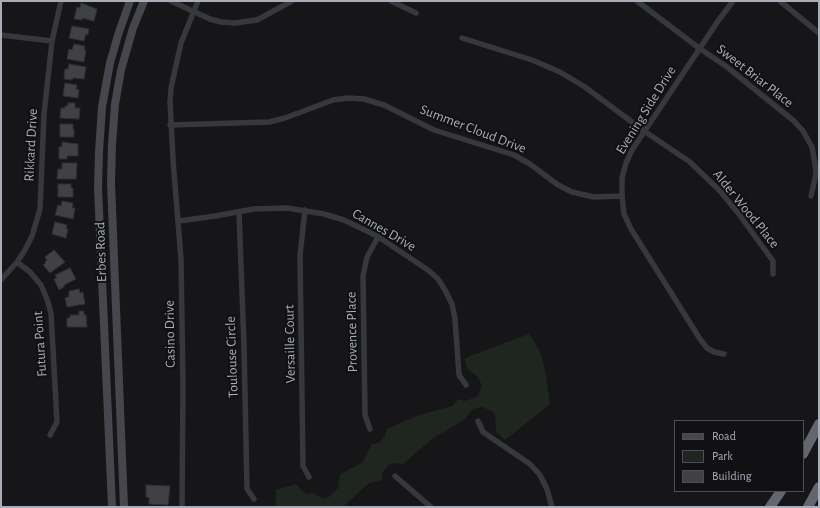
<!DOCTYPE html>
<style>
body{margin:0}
#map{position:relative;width:820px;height:508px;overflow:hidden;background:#161618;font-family:"Alegreya Sans",sans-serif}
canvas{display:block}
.frame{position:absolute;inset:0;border:2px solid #a8adb8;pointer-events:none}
.legend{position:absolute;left:674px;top:420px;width:130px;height:72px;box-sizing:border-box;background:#111113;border:1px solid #4d4f55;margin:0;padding:5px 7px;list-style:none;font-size:12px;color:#a8adb8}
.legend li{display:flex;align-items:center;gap:8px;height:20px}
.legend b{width:20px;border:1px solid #4d4f55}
</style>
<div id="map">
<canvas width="820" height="508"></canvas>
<div class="frame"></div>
<ul class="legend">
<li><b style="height:5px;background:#45474d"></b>Road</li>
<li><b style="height:11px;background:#1e261f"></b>Park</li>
<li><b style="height:11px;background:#404145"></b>Building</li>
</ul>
</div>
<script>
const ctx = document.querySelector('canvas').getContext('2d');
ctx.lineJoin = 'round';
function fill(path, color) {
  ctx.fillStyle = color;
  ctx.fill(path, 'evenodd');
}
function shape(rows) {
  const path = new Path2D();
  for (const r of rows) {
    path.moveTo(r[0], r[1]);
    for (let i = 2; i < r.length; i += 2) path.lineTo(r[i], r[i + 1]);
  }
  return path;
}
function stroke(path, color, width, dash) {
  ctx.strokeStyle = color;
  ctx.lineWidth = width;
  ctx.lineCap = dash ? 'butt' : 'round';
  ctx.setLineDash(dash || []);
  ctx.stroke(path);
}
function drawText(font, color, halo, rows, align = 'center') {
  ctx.font = font + ' "Alegreya Sans",sans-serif';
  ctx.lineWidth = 4;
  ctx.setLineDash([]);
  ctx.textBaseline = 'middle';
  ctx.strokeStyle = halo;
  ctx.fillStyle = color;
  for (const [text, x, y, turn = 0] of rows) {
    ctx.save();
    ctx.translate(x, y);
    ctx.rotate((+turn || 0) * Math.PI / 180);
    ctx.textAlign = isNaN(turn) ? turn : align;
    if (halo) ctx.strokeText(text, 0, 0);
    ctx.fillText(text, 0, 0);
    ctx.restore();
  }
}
const green = shape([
 [529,334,536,344,542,357,546,376,550,404,505,440,496,432,495,415,492,411,482,407,476,408,472,410,464,420,432,439,403,464,397,463,388,465,382,474,382,480,369,483,343,507,275,507,276,503,276,490,296,484,302,491,307,494,314,493,316,495,324,498,329,497,338,488,340,474,362,463,372,444,375,444,381,441,385,435,387,429,416,416,452,406,458,399,464,401,475,398,479,394,482,386,479,379,474,373,469,371,466,365,465,358]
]);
const building = shape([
 [81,3,97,9,94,21,82,18,82,20,74,19,77,7,80,8,81,3],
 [72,26,89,29,88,35,86,34,84,41,69,38,72,26],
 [74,44,85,46,84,50,86,50,84,62,67,59,69,49,72,50,74,44],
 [69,64,86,67,84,79,73,78,72,80,64,79,65,69,68,69,69,64],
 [65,83,77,85,76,89,79,90,78,98,63,96,65,83],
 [68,103,75,103,75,108,80,108,79,119,60,118,61,108,65,108,65,106,68,106,68,103],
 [60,124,73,124,73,129,74,129,74,137,60,137,60,124],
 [62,142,78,144,78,156,67,156,67,159,59,159,59,147,62,147,62,142],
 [62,163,77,163,76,179,57,179,58,169,62,169,62,163],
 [58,184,71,184,71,188,73,188,73,197,58,197,58,184],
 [62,201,73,203,72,208,75,208,73,219,55,215,58,205,61,206,62,201],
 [55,222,67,225,66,229,68,229,66,238,52,234,55,222],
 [54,250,65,262,50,273,43,265,46,263,45,262,47,260,45,257,54,250],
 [70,268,76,279,64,285,65,286,59,290,54,279,57,278,55,275,70,268],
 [79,289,80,293,83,292,85,304,67,307,65,298,69,297,69,291,79,289],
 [79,311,84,311,84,315,86,315,87,327,67,327,67,318,70,318,70,315,79,315,79,311],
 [146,485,170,486,168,505,149,504,149,497,146,497,146,485]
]);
const minor = shape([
 [171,1,210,19,221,22,235,23,257,20,292,1],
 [391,1,416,13],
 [637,1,699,48,727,67,794,121,803,131,812,147,815,164,816,174,811,196],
 [780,1,819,33],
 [1,35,52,41],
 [462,38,532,60,560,72,585,87,644,131,690,162,720,191,738,213,773,261,773,274],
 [170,125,269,122,285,118,333,100,348,98,364,99,384,105,434,130,514,155,530,164,558,185,572,192,594,197,622,196],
 [173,158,170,102,171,88,181,43,198,1],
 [173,160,181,259,183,385,182,507],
 [305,210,300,255,303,466,309,477],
 [239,212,244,346,247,489,254,499],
 [179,221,215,216,254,209,287,208,324,214,344,220,377,236,428,270,438,279,445,290,452,304,455,319,459,375,466,385],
 [17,262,30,272,41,285,47,299,51,313,57,422,50,435],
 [1,280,17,262,25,250,32,236,40,209,44,114,52,41,61,1],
 [724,354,714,352,707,348,700,339,631,229,624,214,622,196,622,178,626,163,632,150,718,21,733,1],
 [478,421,483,432,530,464,540,475,547,489,552,507],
 [370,429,365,415,363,276,367,257,378,237],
 [395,476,431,507]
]);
const secondary = shape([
 [112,507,98,188,99,152,102,107,110,63,118,35,130,1],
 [124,507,111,183,112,145,115,104,121,70,133,28,144,1]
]);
const motorway = shape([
 [803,454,819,424],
 [770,507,781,491],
 [808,507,819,487]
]);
const streetNames = [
 ["Sweet Briar Place",755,76,38],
 ["Evening Side Drive",646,110,-58],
 ["Summer Cloud Drive",473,129,21],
 ["Rikkard Drive",31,145,-87],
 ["Alder Wood Place",746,209,51],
 ["Cannes Drive",384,230,30],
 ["Erbes Road",101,252,-92],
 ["Provence Place",352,332,-91],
 ["Casino Drive",170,334,-91],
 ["Futura Point",40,344,-94],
 ["Versaille Court",290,344,-91],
 ["Toulouse Circle",232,357,-92]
];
fill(green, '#1e261f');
fill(building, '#404145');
stroke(building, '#303034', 1);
stroke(minor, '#37383d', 5.5);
stroke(secondary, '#45474d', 8);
stroke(motorway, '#63666e', 10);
drawText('14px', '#a8adb8', '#111113', streetNames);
</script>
